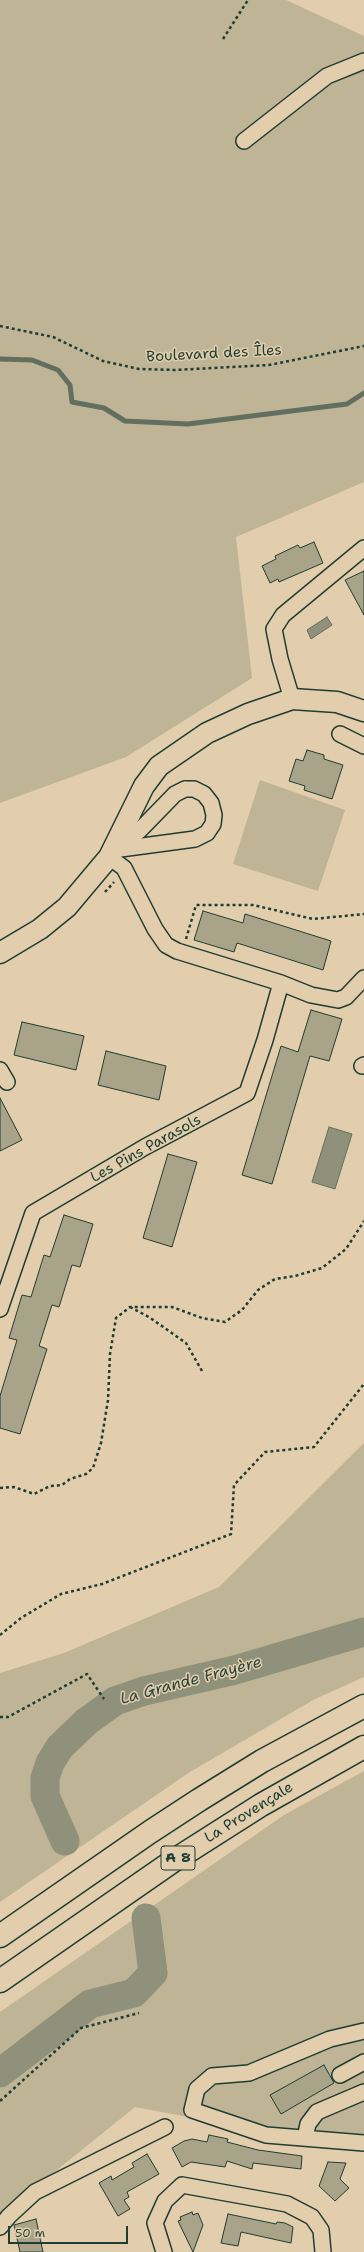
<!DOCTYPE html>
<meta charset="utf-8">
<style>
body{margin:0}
#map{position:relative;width:364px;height:2252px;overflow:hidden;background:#e2ceac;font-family:"Shantell Sans",sans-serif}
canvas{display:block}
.scale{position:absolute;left:8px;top:2226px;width:120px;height:18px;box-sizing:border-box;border:2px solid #1f3d34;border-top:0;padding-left:5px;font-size:12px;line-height:14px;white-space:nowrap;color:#1f3d34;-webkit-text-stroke:3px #e2ceac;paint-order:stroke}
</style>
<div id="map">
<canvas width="364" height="2252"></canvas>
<div class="scale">50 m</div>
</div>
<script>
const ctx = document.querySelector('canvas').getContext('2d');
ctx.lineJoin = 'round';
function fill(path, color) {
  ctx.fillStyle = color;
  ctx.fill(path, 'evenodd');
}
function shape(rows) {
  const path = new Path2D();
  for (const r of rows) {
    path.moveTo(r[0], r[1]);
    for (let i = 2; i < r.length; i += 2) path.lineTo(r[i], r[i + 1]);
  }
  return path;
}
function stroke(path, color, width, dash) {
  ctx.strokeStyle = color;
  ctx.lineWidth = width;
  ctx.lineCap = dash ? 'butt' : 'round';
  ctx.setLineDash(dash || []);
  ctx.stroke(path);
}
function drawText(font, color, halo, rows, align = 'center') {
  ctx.font = font + ' "Shantell Sans",sans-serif';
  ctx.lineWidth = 3;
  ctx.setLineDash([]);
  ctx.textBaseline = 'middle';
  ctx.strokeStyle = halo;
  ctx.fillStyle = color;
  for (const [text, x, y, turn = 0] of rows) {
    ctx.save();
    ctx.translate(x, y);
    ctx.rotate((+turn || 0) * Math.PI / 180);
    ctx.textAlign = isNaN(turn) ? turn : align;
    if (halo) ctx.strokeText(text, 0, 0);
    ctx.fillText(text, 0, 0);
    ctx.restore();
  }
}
const green = shape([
 [0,0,286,0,364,36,364,482,236,537,252,678,126,757,0,803],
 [260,780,345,810,318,891,233,864],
 [364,1443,364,1677,315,1699,190,1772,0,1902,0,1673,64,1653,219,1587],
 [364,1771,364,2150,135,2107,0,2216,0,2012,284,1815]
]);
const water = shape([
 [327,617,332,625,311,639,307,630,327,617],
 [329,1127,352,1134,335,1189,312,1182,329,1127]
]);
const stream = shape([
 [0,359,32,360,58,370,70,385,72,402,104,408,125,421,188,424,347,404,364,393]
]);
const river = shape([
 [65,1841,45,1796,45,1778,50,1763,60,1747,86,1722,115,1701,144,1691,235,1670,364,1632],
 [0,2073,90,2004,134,1993,153,1973,146,1918]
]);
const building = shape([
 [314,542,323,563,279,582,278,579,270,583,262,566,276,559,275,556,298,545,300,548,314,542],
 [364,571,364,615,345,580,364,571],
 [307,750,324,755,324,759,343,765,332,799,304,790,305,786,289,781,296,759,303,761,307,750],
 [203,911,243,923,245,914,331,941,323,970,237,943,234,952,194,940,203,911],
 [311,1010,342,1019,329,1061,310,1056,272,1184,242,1175,281,1046,298,1052,311,1010],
 [22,1022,84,1036,76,1070,14,1055,22,1022],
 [106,1051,166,1066,159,1100,98,1085,106,1051],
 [0,1098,22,1140,0,1151,0,1098],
 [168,1154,197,1162,172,1247,143,1238,168,1154],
 [64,1215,93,1224,80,1267,72,1265,59,1307,52,1305,39,1346,47,1349,20,1434,0,1428,0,1396,17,1340,9,1338,22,1295,31,1297,44,1255,50,1257,64,1215],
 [324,2065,334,2083,281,2114,270,2095,324,2065],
 [209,2135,228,2139,227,2142,258,2150,302,2156,301,2169,253,2163,252,2169,227,2161,225,2167,191,2162,182,2167,172,2148,184,2141,192,2139,207,2142,209,2135],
 [147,2154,159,2174,127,2192,129,2197,124,2200,130,2209,118,2216,99,2183,111,2176,112,2180,134,2167,132,2163,147,2154],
 [328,2162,346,2163,340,2179,349,2188,335,2201,319,2186,328,2162],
 [192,2212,193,2215,198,2213,203,2225,193,2252,178,2221,181,2220,180,2217,192,2212],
 [228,2214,276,2224,277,2222,285,2223,293,2227,291,2243,241,2232,238,2246,221,2243,228,2214],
 [36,2219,43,2252,20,2252,14,2225,36,2219]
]);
const path = shape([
 [223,39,248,0],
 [0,326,53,337,103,361,139,369,175,370,269,365,364,346],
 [105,892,114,882],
 [186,939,196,905,253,905,313,919,364,914],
 [130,1307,149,1317,186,1343,202,1371],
 [0,1488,14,1487,34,1494,50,1486,62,1485,70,1479,86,1474,93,1468,101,1443,108,1400,110,1354,116,1318,130,1307,172,1307,202,1318,225,1322,242,1310,258,1290,275,1279,295,1276,322,1268,346,1249,364,1221],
 [0,1635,21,1618,61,1594,102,1584,231,1534,234,1485,265,1452,314,1447,364,1384],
 [0,1717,8,1717,87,1674,104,1699],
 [0,2101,81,2028,139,2013]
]);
const minor = shape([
 [244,141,327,76,364,61],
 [292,699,280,659,274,629,283,615,364,548],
 [340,734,364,746],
 [185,789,194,789,204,794,211,803,214,815,213,824,207,833,195,839,113,850,139,831,175,794,185,789],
 [281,983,311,995,338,1000,346,997,364,978],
 [362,1066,364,1065],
 [0,1070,7,1082],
 [0,1309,33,1213,145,1147,247,1093,265,1040,281,983,177,951,166,945,155,929,124,868,109,857],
 [364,2031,330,2039,249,2073,212,2076,197,2089,192,2110,266,2135,364,2143],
 [340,2075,364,2062],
 [305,2138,308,2124,317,2112,364,2092],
 [0,2227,9,2216,35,2192,165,2127],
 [164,2252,155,2223,165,2201,182,2185,287,2204,312,2217,321,2230,323,2252]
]);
const major = shape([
 [0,953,40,929,67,907,109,857,144,786,159,766,207,733,248,714,292,699,337,702,364,711]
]);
const highway = shape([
 [0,1936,150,1832,199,1800,262,1761,364,1706],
 [0,1981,173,1861,261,1805,364,1747]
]);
const shields = [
 [178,1858,34]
];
const shieldNames = [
 ["A 8",178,1858]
];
const streetNames = [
 ["Boulevard des Îles",214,354,-3],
 ["Les Pins Parasols",146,1149,-29],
 ["La Provençale",249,1813,-32]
];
const waterNames = [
 ["La Grande Frayère",191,1681,-15]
];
fill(green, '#bfb496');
fill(water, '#90917a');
stroke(water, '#636f5e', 1);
stroke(stream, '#636f5e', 5);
stroke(river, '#90917a', 29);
fill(building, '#a9a389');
stroke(building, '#1f3d34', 1);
stroke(minor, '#1f3d34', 18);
stroke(major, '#1f3d34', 23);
stroke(highway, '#1f3d34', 25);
stroke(path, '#1f3d34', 2.5, [3, 3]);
stroke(minor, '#e2ceac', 15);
stroke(major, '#e2ceac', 20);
stroke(highway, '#e2ceac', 22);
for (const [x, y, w] of shields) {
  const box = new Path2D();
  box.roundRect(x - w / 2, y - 12, w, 24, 3);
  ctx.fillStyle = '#e2ceac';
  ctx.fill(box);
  stroke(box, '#1f3d34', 1);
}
drawText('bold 14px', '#1f3d34', null, shieldNames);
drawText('15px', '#1f3d34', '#e2ceac', streetNames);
drawText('italic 16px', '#2a453b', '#e2ceac', waterNames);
</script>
